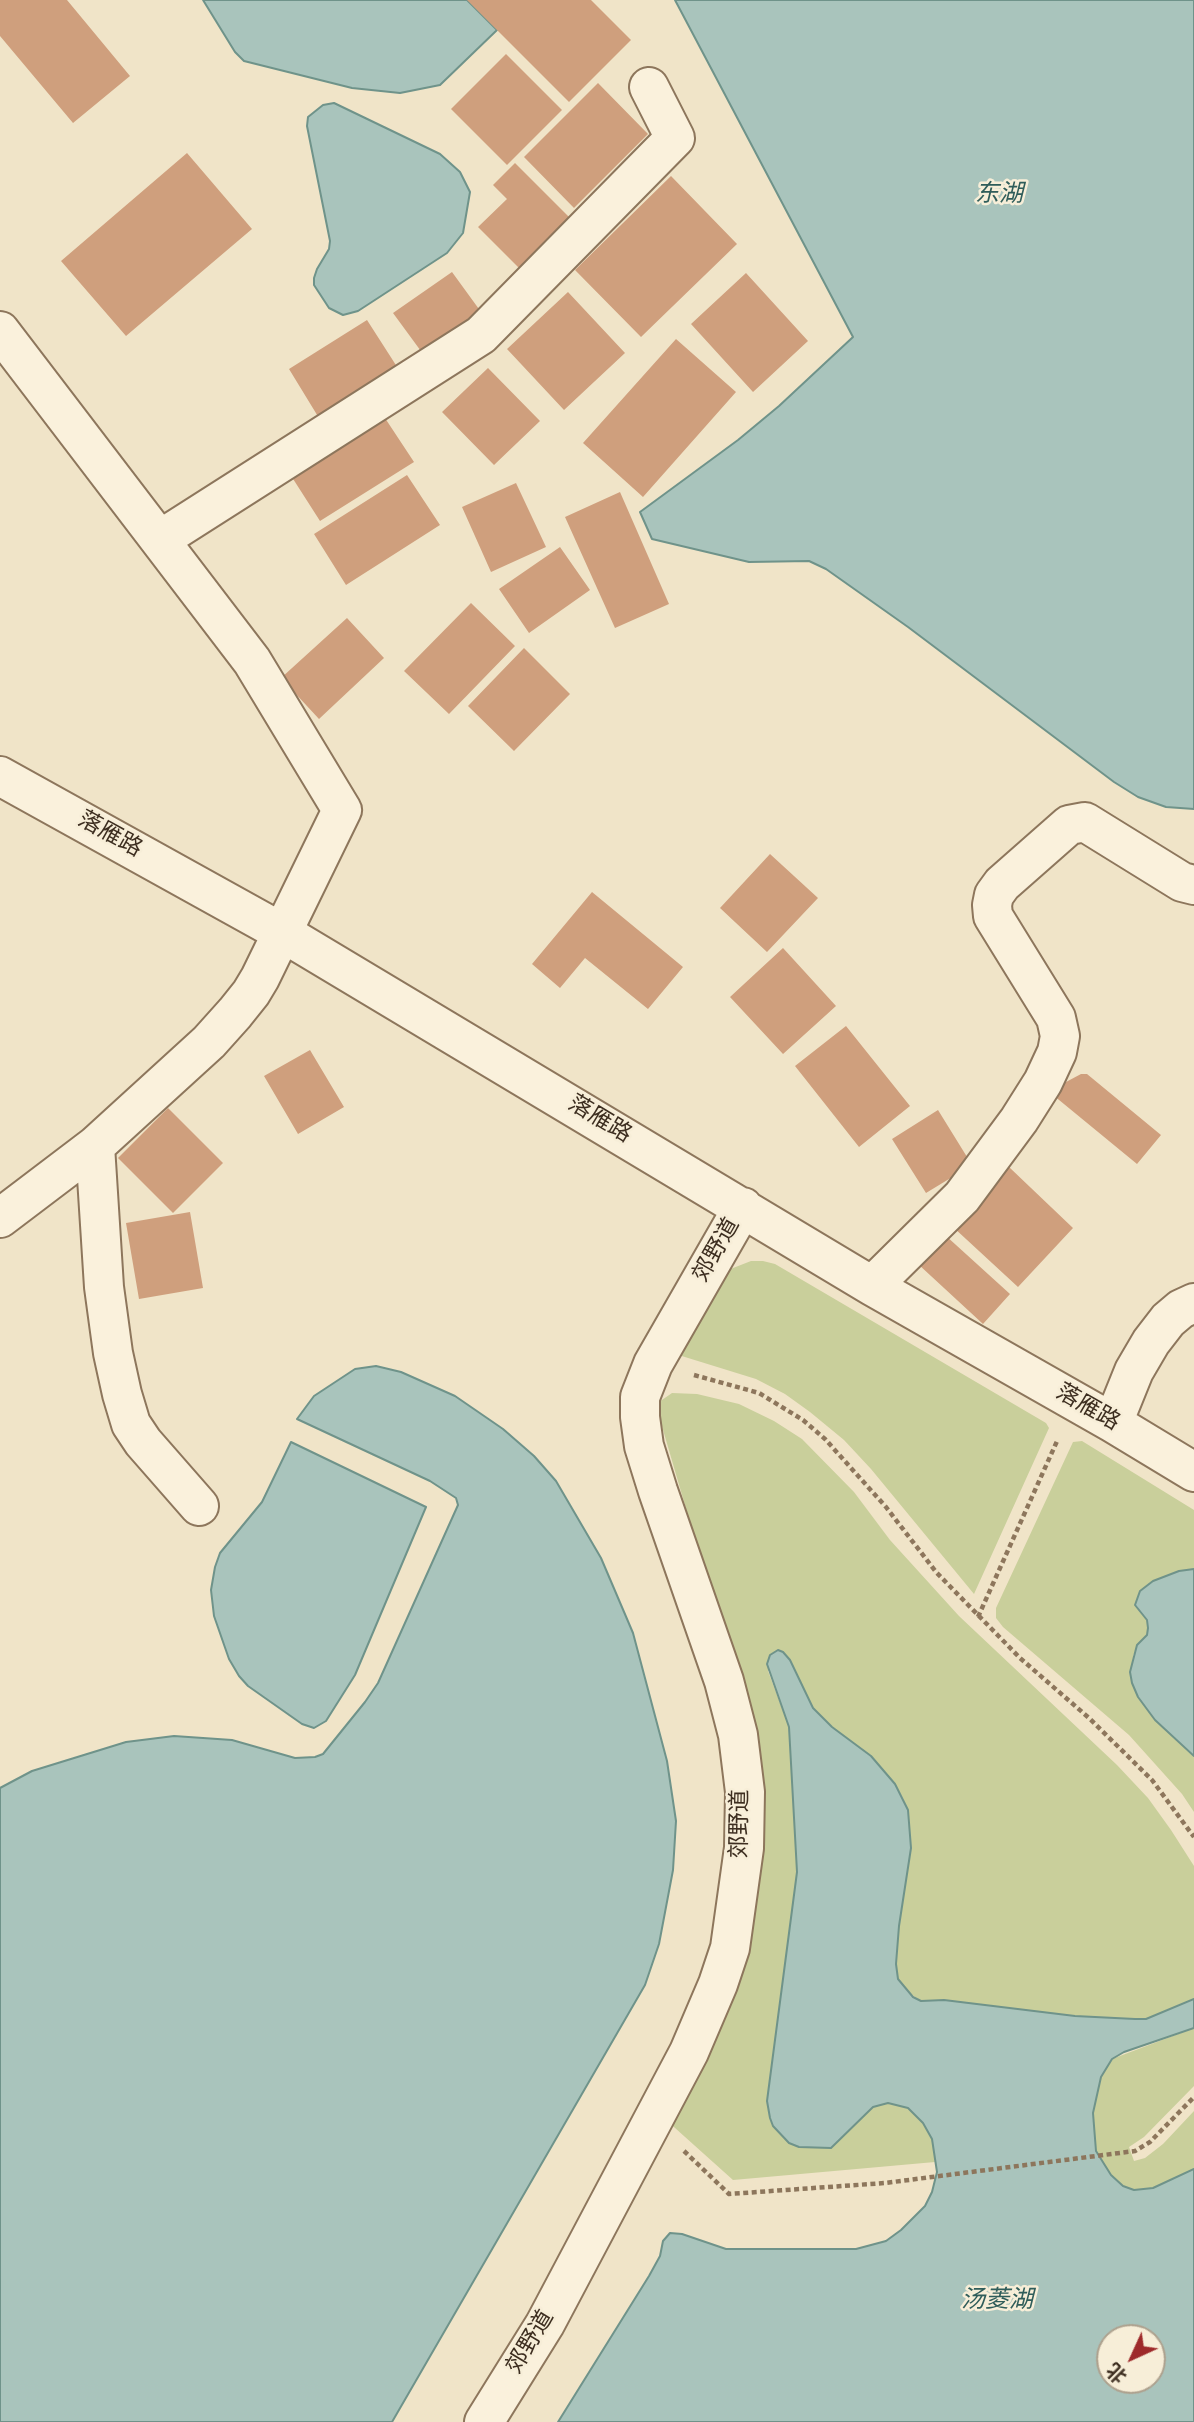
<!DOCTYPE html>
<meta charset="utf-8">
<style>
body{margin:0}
#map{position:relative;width:1194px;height:2422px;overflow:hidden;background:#f0e4c8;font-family:Spectral,"Noto Sans SC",serif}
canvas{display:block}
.north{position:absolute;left:1096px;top:2324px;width:70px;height:70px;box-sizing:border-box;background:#f7eed8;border:2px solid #ada18e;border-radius:50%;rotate:225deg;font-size:19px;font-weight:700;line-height:28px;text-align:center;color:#3d2e20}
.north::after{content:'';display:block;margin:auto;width:24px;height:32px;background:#9e2a2b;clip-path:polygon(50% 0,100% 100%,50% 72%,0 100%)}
</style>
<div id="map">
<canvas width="1194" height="2422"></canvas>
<div class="north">北</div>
</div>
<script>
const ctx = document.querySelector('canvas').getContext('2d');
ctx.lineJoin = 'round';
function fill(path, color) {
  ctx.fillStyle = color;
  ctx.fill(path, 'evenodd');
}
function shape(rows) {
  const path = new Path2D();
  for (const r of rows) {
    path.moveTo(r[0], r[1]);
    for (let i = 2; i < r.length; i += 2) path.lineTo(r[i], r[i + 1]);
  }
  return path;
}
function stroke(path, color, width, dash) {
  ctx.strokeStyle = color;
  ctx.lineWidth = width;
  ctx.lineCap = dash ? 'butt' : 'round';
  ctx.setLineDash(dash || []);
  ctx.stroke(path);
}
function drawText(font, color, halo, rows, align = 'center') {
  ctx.font = font + ' Spectral,"Noto Sans SC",serif';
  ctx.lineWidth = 5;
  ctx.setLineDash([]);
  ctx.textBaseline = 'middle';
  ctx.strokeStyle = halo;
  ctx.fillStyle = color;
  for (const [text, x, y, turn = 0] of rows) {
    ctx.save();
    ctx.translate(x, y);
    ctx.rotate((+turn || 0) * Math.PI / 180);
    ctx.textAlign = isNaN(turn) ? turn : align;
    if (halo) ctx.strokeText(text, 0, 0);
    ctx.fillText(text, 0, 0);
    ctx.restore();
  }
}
const green = shape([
 [751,1261,763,1261,775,1264,1046,1423,1049,1428,974,1594,871,1469,844,1440,810,1412,785,1394,756,1379,672,1353,728,1270],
 [672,1393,697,1394,739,1404,774,1421,802,1439,854,1492,890,1540,959,1616,1117,1765,1148,1798,1171,1830,1194,1866,1194,1999,1146,2019,1135,2019,1075,2016,944,2000,921,2001,905,1990,898,1979,896,1964,899,1926,911,1848,908,1810,903,1798,895,1784,871,1756,832,1727,813,1708,790,1660,768,1671,789,1727,797,1872,767,2100,770,2118,774,2126,789,2143,799,2147,831,2148,873,2107,880,2103,898,2105,908,2108,923,2123,932,2139,935,2162,733,2180,665,2119,712,2027,752,1735,659,1416,659,1402],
 [1082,1441,1194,1510,1194,1569,1179,1571,1140,1612,1147,1620,1148,1628,1147,1635,1137,1646,1133,1656,1132,1683,1155,1720,1194,1756,1194,1812,1182,1794,1129,1735,1003,1627,996,1618,996,1608,1073,1442],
 [1194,2028,1194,2086,1144,2137,1129,2147,1134,2161,1145,2158,1163,2144,1194,2111,1194,2169,1153,2188,1134,2190,1123,2186,1111,2175,1096,2151,1093,2113,1101,2077,1112,2059]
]);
const water = shape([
 [203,0,467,0,497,30,440,85,400,93,352,88,244,61,235,52,203,0],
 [675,0,1194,0,1194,809,1166,807,1138,797,1114,782,908,627,826,569,809,561,749,562,652,539,640,512,738,440,779,406,853,337,675,0],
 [334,103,440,154,460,172,470,192,463,233,447,253,358,311,343,315,329,308,314,285,314,278,317,269,329,249,330,241,307,126,308,117,323,105,334,103],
 [376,1366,401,1372,455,1396,503,1429,534,1456,556,1481,601,1558,633,1633,667,1761,676,1821,673,1870,659,1944,645,1985,392,2422,0,2422,0,1788,32,1771,126,1742,174,1736,232,1740,295,1758,315,1757,323,1754,365,1702,378,1683,458,1505,456,1498,430,1481,297,1419,314,1396,355,1369,376,1366],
 [291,1442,426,1507,355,1675,326,1721,314,1728,302,1724,248,1686,239,1676,229,1659,214,1616,211,1590,215,1567,220,1553,262,1502,291,1442],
 [1194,1569,1194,1756,1155,1720,1138,1697,1132,1683,1130,1672,1137,1645,1147,1635,1148,1628,1147,1620,1135,1605,1140,1591,1153,1581,1179,1571,1194,1569],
 [778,1650,783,1652,790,1660,813,1708,832,1727,871,1756,895,1784,908,1810,911,1848,899,1926,896,1964,898,1979,913,1997,921,2001,944,2000,1075,2016,1135,2019,1146,2019,1194,1999,1194,2028,1124,2052,1112,2059,1101,2077,1093,2113,1096,2151,1111,2175,1123,2186,1134,2190,1153,2188,1194,2169,1194,2422,558,2422,649,2276,660,2256,663,2241,670,2233,682,2234,726,2249,856,2249,886,2241,901,2230,925,2206,932,2192,937,2172,932,2139,923,2123,908,2108,888,2103,873,2107,831,2148,799,2147,789,2143,773,2126,770,2118,767,2101,797,1872,789,1727,767,1664,770,1655,778,1650],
 [1110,2338,1152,2338,1152,2380,1110,2380,1110,2338]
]);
const building = shape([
 [0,0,67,0,130,76,73,123,0,36],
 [467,0,591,0,631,40,569,102],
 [506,54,562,110,507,165,451,109],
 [598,83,648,134,574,208,524,157],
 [187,153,252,229,126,336,61,261],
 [515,163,578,226,527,276,478,227,507,199,493,185],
 [671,176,737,244,641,337,575,270],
 [452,272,484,316,426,358,393,313],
 [746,273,808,341,753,392,691,324],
 [568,292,625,353,564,410,507,349],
 [367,320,401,373,322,423,289,369],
 [676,339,736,392,643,497,583,443],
 [488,368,540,421,494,465,442,412],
 [381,412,414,462,320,521,288,471],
 [407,475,440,525,346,585,314,534],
 [516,483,546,547,491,572,462,507],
 [620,492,669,604,615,628,565,517],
 [560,547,590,590,529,633,499,589],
 [471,603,515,646,449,714,404,671],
 [347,618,384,658,319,719,281,678],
 [524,648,570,694,514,751,468,706],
 [770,854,818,898,767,952,720,908],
 [592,892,683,967,648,1009,585,958,560,988,532,964],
 [783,948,836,1006,783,1054,730,997],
 [846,1026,910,1106,859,1147,795,1066],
 [310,1050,344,1107,298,1134,264,1076],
 [1081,1074,1087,1074,1161,1135,1137,1164,1053,1095,1066,1082],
 [168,1108,223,1163,173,1213,118,1158],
 [938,1110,972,1165,926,1193,892,1139],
 [1009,1167,1073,1228,1018,1287,953,1227],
 [190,1212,203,1288,139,1299,126,1223],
 [945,1235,1010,1294,983,1324,918,1264]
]);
const path = shape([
 [694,1375,759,1393,803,1420,825,1439,886,1507,936,1572,1020,1658,1089,1718,1152,1780,1194,1837],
 [978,1617,1058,1439],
 [684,2151,729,2194,885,2183,1135,2151,1150,2142,1194,2097]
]);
const minor = shape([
 [0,331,252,661,342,810,260,978,251,993,235,1013,209,1042,95,1146,0,1218],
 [161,539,481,335,675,138,649,87],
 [0,776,283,933,872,1286,1113,1423,1194,1472],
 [95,1146,104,1287,113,1353,122,1394,131,1424,143,1442,199,1506],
 [872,1286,962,1197,1019,1120,1043,1082,1057,1052,1060,1036,1056,1018,993,916,992,905,994,895,1002,884,1069,825,1085,822,1182,882,1194,885],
 [1113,1423,1134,1371,1151,1342,1168,1320,1181,1309,1194,1303],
 [484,2422,545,2324,689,2052,718,1984,730,1948,744,1848,745,1792,738,1735,724,1681,658,1491,644,1446,640,1417,640,1397,653,1364,743,1207]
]);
const streetNames = [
 ["落雁路",109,836,29],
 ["落雁路",599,1121,31],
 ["郊野道",718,1251,-60],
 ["落雁路",1087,1409,30],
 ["郊野道",742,1824,-89],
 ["郊野道",532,2343,-59]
];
const waterNames = [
 ["东湖",999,196],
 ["汤菱湖",997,2302]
];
fill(green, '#c9cf9b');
fill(water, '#a9c4bc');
stroke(water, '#6f938a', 2);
fill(building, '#cf9f7d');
stroke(minor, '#8d765c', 42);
stroke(path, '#8d765c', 4.5, [5, 3.5]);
stroke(minor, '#faf1dc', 38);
drawText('23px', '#3d2e20', '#f7eed8', streetNames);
drawText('italic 24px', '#2f5d5a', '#f7eed8', waterNames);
</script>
